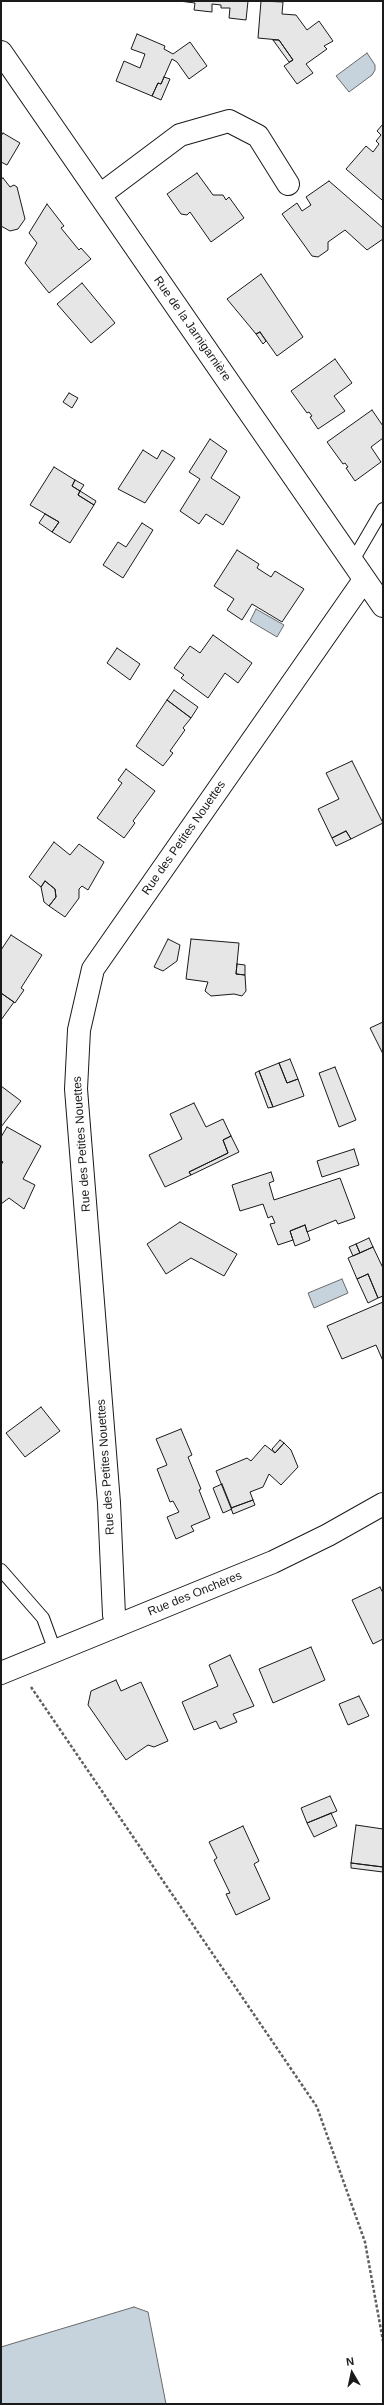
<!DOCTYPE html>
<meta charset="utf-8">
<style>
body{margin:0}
#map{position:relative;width:384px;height:2405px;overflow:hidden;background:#fff;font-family:Helvetica,sans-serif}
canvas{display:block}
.frame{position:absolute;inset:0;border:2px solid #1a1a1a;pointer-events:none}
.north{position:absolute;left:332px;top:2353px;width:40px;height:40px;-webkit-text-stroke:3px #fff;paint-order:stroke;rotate:351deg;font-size:11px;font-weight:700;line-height:16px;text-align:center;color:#1a1a1a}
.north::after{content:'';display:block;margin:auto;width:14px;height:18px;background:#1a1a1a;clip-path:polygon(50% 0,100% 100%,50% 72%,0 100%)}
</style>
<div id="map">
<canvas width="384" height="2405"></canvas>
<div class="frame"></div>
<div class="north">N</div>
</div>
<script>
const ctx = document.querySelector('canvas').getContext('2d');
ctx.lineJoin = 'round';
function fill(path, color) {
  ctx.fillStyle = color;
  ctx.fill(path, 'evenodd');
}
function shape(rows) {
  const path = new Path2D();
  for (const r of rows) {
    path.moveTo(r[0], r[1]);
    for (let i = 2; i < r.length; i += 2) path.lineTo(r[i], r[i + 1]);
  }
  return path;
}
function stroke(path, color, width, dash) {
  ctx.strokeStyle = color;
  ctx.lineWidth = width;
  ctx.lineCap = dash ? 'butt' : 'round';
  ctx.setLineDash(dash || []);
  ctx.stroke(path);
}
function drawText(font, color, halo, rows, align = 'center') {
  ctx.font = font + ' Helvetica,sans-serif';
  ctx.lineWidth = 3;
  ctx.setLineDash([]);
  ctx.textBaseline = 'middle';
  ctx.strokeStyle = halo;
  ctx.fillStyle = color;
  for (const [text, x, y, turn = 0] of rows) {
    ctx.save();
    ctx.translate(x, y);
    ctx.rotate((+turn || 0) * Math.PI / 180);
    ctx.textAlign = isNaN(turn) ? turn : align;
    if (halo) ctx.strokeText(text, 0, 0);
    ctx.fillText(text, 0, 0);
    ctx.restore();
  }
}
const water = shape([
 [367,53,375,65,375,70,372,75,349,92,336,76,367,53],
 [256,609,284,625,277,637,250,621,256,609],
 [342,1279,348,1293,314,1308,308,1293,342,1279],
 [134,2307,148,2312,166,2404,1,2404,1,2347,134,2307]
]);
const building = shape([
 [179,1,248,1,246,20,229,18,230,8,221,8,221,5,212,4,212,12,194,10,195,3,179,1],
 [261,1,283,2,282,14,296,15,307,30,319,21,333,41,324,46,327,49,306,64,313,73,297,84,284,66,293,60,279,40,258,38,261,1],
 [137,34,165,46,164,49,173,54,190,42,207,66,189,79,177,62,172,59,161,84,158,83,152,96,116,81,124,61,140,68,145,54,131,49,137,34],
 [273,40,279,40,293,60,289,62,273,40],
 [164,77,170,79,161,100,152,96,158,83,161,84,164,77],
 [383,124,383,199,382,200,346,169,366,146,373,152,379,144,376,141,381,135,377,131,383,124],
 [3,133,20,143,7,165,1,162,1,136,3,133],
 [197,173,213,195,223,195,226,200,229,197,244,218,211,242,190,212,187,215,181,214,167,194,197,173],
 [3,178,10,187,14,185,17,187,25,219,18,229,10,231,1,226,1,179,3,178],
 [329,181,383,228,383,239,367,250,345,230,328,242,328,250,318,257,312,256,282,214,297,203,302,211,311,205,306,197,329,181],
 [47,204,64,226,61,228,79,250,81,248,91,259,49,293,25,263,37,243,29,233,47,204],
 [261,274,303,337,277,356,260,332,256,334,227,299,261,274],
 [82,283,115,323,91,343,57,304,82,283],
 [260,332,266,341,263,344,256,334,260,332],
 [335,359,352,383,334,396,345,411,318,429,310,417,312,416,309,412,307,413,291,391,335,359],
 [69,393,78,398,72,408,63,402,69,393],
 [372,410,383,426,383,438,371,447,381,462,355,481,346,468,348,467,345,463,343,464,327,442,372,410],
 [210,439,227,451,211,478,240,497,223,525,206,514,199,524,180,511,200,479,189,472,210,439],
 [143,450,157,459,162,450,175,458,145,503,118,489,143,450],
 [54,467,75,480,72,486,80,491,78,495,94,505,70,543,52,532,59,522,30,505,54,467],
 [75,480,84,485,80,491,72,486,75,480],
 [80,491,96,501,94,505,78,495,80,491],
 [45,514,59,522,52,532,39,523,45,514],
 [142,523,153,530,123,578,103,565,118,542,126,547,142,523],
 [237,550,259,564,257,568,271,577,275,571,304,589,282,622,252,604,242,620,227,610,234,599,214,586,237,550],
 [213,635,252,663,238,683,225,673,208,698,181,678,184,675,174,668,190,646,200,653,213,635],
 [117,648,140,664,130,680,107,663,117,648],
 [174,690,198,707,191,718,167,700,174,690],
 [167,700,191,718,183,728,185,730,170,751,173,753,163,766,136,746,167,700],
 [352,761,383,823,351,839,346,831,332,838,318,809,339,799,326,773,352,761],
 [126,769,155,791,133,821,135,823,124,838,97,818,122,783,118,780,126,769],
 [346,831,351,839,336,846,332,838,346,831],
 [54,842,70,855,79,844,104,862,88,890,82,886,79,889,79,898,65,917,49,906,56,897,55,889,45,881,41,887,29,877,54,842],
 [45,881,55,889,56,897,49,906,44,902,41,887,45,881],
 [11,935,42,955,21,988,24,990,15,1003,1,993,1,950,11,935],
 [168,939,180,945,177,961,163,971,154,967,168,939],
 [191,939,239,943,236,974,245,975,246,991,242,996,234,994,211,996,205,991,208,982,186,979,191,939],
 [237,964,245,965,245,975,236,974,237,964],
 [1,993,14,1002,1,1020,1,993],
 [383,1022,383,1054,370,1028,383,1022],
 [290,1059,298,1079,287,1083,279,1063,290,1059],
 [279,1063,287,1083,298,1079,304,1096,273,1107,259,1071,279,1063],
 [335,1067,356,1120,339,1127,319,1073,335,1067],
 [259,1071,273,1107,268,1108,255,1073,259,1071],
 [1,1086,21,1101,1,1127,1,1086],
 [194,1103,206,1127,223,1119,231,1136,223,1140,228,1153,189,1172,191,1175,165,1187,149,1155,182,1139,170,1114,194,1103],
 [7,1127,41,1146,23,1179,35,1185,24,1209,9,1198,1,1204,1,1165,3,1162,1,1160,1,1137,7,1127],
 [231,1136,239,1152,191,1175,189,1172,228,1153,223,1140,231,1136],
 [354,1149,359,1165,322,1177,317,1161,354,1149],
 [271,1172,274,1181,269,1183,274,1200,340,1178,355,1218,338,1224,336,1220,307,1232,305,1225,290,1231,293,1240,278,1245,270,1224,275,1223,272,1216,268,1218,263,1204,240,1211,232,1185,271,1172],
 [180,1222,237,1254,224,1276,191,1258,166,1274,147,1244,180,1222],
 [305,1225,310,1240,295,1246,290,1231,305,1225],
 [369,1238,373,1247,360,1253,356,1244,369,1238],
 [356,1244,360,1253,353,1256,349,1247,356,1244],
 [373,1247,383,1268,383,1296,378,1298,368,1274,357,1279,348,1258,373,1247],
 [368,1274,378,1298,368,1303,357,1279,368,1274],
 [383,1302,383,1361,376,1345,342,1359,327,1326,383,1302],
 [41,1407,60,1431,25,1457,6,1433,41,1407],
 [181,1429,192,1455,188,1457,201,1489,199,1490,210,1518,191,1526,194,1531,176,1539,167,1517,179,1512,173,1501,170,1502,157,1469,167,1465,156,1439,181,1429],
 [280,1440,284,1443,275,1453,272,1449,280,1440],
 [284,1443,291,1450,298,1467,281,1485,269,1474,263,1487,250,1492,253,1500,231,1508,216,1471,247,1458,251,1461,265,1445,275,1453,284,1443],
 [222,1484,232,1509,223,1513,213,1488,222,1484],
 [253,1500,255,1505,233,1514,231,1508,253,1500],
 [380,1587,383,1593,383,1639,373,1644,352,1600,380,1587],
 [311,1647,325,1680,273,1703,259,1669,311,1647],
 [230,1655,254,1706,233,1714,237,1722,220,1729,216,1721,194,1730,182,1702,218,1686,209,1665,230,1655],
 [116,1680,121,1691,141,1682,168,1741,154,1747,148,1745,126,1760,88,1705,91,1691,116,1680],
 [359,1696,369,1716,348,1725,339,1704,359,1696],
 [330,1796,337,1811,307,1823,301,1808,330,1796],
 [331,1813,337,1826,314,1837,307,1823,331,1813],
 [356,1825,383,1829,383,1867,351,1863,356,1825],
 [243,1826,259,1861,254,1864,270,1899,236,1915,226,1894,230,1893,214,1860,217,1858,209,1842,243,1826],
 [351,1863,383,1867,383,1872,351,1868,351,1863]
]);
const path = shape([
 [31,1687,317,2107,365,2242,383,2341]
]);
const service = shape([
 [352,562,383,509],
 [1,1570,43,1618,55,1651]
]);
const minor = shape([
 [1,52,383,606],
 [100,195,180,135,229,121,258,136,288,184],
 [118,1625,114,1615,109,1503,76,1089,79,1030,93,969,364,580]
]);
const tertiary = shape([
 [1,1673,273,1562,328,1535,383,1504]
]);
const streetNames = [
 ["Rue de la Jarnigarnière",192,329,55],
 ["Rue des Petites Nouettes",184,838,-55],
 ["Rue des Petites Nouettes",82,1144,-94],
 ["Rue des Petites Nouettes",106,1467,-94],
 ["Rue des Onchères",195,1594,-22]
];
fill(water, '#c6d2dc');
stroke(water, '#6a6a6a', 1);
fill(building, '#e6e6e6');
stroke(building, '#1a1a1a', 1);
stroke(service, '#1a1a1a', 14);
stroke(minor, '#1a1a1a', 24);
stroke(tertiary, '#1a1a1a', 24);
stroke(path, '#5f5f5f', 2.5, [3, 2]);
stroke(service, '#fff', 12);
stroke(minor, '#fff', 22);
stroke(tertiary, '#fff', 22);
drawText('12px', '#1a1a1a', '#fff', streetNames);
</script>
